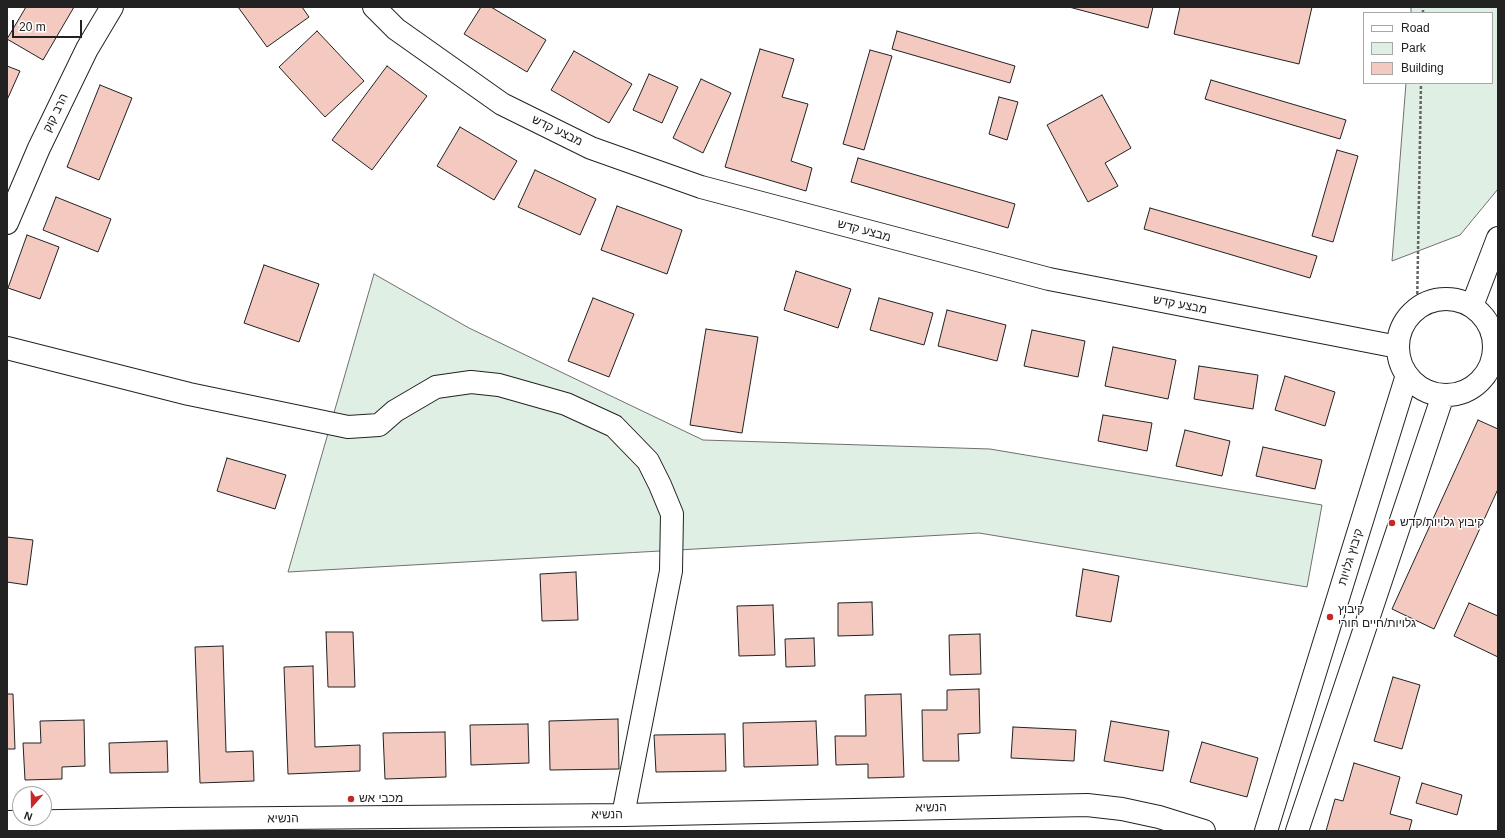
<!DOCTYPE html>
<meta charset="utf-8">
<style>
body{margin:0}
#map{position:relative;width:1505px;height:838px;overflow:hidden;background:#fff;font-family:Helvetica,sans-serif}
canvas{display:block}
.frame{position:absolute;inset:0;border:8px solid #222;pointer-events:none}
.legend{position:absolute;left:1363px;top:12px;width:130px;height:72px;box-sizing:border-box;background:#fff;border:1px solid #a7a7a7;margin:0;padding:5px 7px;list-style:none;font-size:12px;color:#222}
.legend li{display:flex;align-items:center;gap:8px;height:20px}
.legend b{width:20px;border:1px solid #a7a7a7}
.north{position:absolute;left:12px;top:786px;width:40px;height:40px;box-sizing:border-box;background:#fff;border:1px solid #a7a7a7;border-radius:50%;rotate:200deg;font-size:11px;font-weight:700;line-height:16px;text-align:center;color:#222}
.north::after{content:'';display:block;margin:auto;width:14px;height:18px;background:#c62828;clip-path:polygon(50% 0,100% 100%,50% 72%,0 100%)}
.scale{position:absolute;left:12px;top:20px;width:70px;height:18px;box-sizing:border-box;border:2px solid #222;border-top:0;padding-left:5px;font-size:12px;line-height:14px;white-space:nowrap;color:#222;-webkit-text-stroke:3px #fff;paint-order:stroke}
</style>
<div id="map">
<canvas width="1505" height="838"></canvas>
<div class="frame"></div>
<ul class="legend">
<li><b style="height:5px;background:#fff"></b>Road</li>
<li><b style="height:11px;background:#e0efe3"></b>Park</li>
<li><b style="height:11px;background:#f3c9c0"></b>Building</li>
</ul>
<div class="north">N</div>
<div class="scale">20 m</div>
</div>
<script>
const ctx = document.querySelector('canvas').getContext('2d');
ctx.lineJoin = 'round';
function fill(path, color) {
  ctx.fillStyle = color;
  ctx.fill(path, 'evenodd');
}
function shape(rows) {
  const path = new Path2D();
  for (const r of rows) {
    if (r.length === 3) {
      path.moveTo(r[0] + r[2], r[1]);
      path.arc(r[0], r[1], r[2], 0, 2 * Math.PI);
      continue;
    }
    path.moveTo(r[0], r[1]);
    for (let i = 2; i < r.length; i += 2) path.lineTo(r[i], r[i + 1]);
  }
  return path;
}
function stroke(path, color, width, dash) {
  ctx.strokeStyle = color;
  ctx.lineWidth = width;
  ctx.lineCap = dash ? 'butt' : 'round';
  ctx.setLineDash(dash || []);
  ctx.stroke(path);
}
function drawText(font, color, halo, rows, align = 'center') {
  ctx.font = font + ' Helvetica,"Noto Sans Hebrew",sans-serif';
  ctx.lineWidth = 3;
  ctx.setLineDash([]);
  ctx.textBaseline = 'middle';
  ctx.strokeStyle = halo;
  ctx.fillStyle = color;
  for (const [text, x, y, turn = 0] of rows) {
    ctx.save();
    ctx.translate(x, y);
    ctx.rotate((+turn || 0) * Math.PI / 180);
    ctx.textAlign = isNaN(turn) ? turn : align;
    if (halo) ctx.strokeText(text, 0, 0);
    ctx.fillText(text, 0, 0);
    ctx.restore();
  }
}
const green = shape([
 [1411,7,1498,7,1498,189,1460,235,1392,261,1406,83,1492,83,1492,13,1411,13,1411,7],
 [374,274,469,328,703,440,990,449,1322,505,1307,587,979,533,288,572,374,274]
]);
const building = shape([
 [26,7,74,7,43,60,7,39,26,7],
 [238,7,302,7,309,17,267,47,238,7],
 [481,7,491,7,546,40,527,72,464,34,481,7],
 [1069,7,1153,7,1148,28,1069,7],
 [1180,7,1312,7,1299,64,1174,34,1180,7],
 [317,31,364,81,325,117,279,67,317,31],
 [897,31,1015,66,1010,83,892,49,897,31],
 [760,49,794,59,782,97,808,104,791,161,812,168,806,191,725,167,760,49],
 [870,50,892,56,864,150,843,144,870,50],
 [574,51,632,84,609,123,551,90,574,51],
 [7,66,20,71,7,100,7,66],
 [387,66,427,96,372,170,332,140,387,66],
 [649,74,678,87,662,123,633,110,649,74],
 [701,79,731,93,703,153,673,138,701,79],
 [1211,80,1346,120,1340,139,1205,99,1211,80],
 [100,85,132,98,99,180,67,167,100,85],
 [1102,95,1131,148,1105,163,1118,186,1088,202,1047,125,1102,95],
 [999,97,1018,102,1007,140,989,134,999,97],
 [460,127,517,161,494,200,437,166,460,127],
 [1337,150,1358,156,1333,242,1312,236,1337,150],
 [858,158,1015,204,1008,228,851,182,858,158],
 [535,170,596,199,580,235,518,207,535,170],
 [56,197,111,219,98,252,43,230,56,197],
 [617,206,682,230,667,274,601,250,617,206],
 [1150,208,1317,256,1310,278,1144,229,1150,208],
 [27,235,59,247,40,299,8,288,27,235],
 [264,265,319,284,299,342,244,323,264,265],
 [796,271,851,289,838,328,784,310,796,271],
 [593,298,634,314,609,377,568,361,593,298],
 [879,298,933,313,924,345,870,330,879,298],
 [947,310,1006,325,997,361,938,346,947,310],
 [706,329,758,337,742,433,690,425,706,329],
 [1032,330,1085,341,1078,377,1024,366,1032,330],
 [1113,347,1176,360,1168,399,1105,386,1113,347],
 [1199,366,1258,375,1253,409,1194,399,1199,366],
 [1285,376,1335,392,1325,426,1275,410,1285,376],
 [1103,415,1152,423,1147,451,1098,441,1103,415],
 [1478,420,1498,429,1498,489,1434,629,1392,609,1478,420],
 [1185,430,1230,441,1222,476,1176,466,1185,430],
 [1263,447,1322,460,1315,489,1256,476,1263,447],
 [227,458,286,475,275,509,217,491,227,458],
 [7,537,33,540,27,585,7,582,7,537],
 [1083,569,1119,576,1111,622,1076,616,1083,569],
 [576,572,578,620,542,621,540,574,576,572],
 [872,602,873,635,838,636,838,603,872,602],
 [1469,603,1498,616,1498,657,1454,636,1469,603],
 [773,605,775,655,739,656,737,606,773,605],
 [326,632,353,632,355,687,328,687,326,632],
 [980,634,981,674,950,675,949,635,980,634],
 [814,638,815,666,786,667,785,639,814,638],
 [223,646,226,752,253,751,254,781,200,783,195,647,223,646],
 [313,666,315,747,360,745,360,771,288,774,284,667,313,666],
 [1393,677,1420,685,1402,749,1374,741,1393,677],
 [979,689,980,733,958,734,959,761,923,761,922,710,947,710,947,690,979,689],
 [7,694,13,694,15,749,7,749,7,694],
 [901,694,904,777,868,778,868,764,836,765,835,736,866,736,865,695,901,694],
 [618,719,619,769,550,770,549,721,618,719],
 [84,720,85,766,62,767,62,779,25,780,23,743,41,743,40,721,84,720],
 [816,721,818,765,744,767,743,723,816,721],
 [1111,721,1169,731,1163,771,1104,761,1111,721],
 [528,724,529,763,471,765,470,725,528,724],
 [1013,727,1076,730,1074,761,1011,758,1013,727],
 [445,732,446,777,385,779,383,733,445,732],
 [725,734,726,771,656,772,654,735,725,734],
 [167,741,168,772,110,773,109,743,167,741],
 [1202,742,1258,758,1247,797,1190,782,1202,742],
 [1354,763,1400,777,1390,814,1412,820,1409,831,1326,831,1335,799,1343,801,1354,763],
 [1422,783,1462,795,1457,815,1416,803,1422,783]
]);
const path = shape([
 [1423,13,1423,7],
 [1417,309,1421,83]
]);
const minor = shape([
 [374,7,396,29,502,104,591,148,701,187,1049,279,1398,347],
 [7,223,39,148,87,49,112,7],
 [1446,347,48],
 [1472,306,1498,238],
 [7,348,189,394,348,427,379,425,395,411,436,387,471,382,499,385,566,404,614,426,648,461,660,485,672,514,671,571,623,815],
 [7,822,170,819,623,815,1087,805,1122,809,1159,817,1204,831],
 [1266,831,1407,375],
 [1297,831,1443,395]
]);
const markers = [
 [1392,523,4,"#c62828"],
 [1330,617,4,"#c62828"],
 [351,799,4,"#c62828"]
];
const streetNames = [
 ["הרב קוק",56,113,-64],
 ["מבצע קדש",557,131,26],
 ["מבצע קדש",864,231,15],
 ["מבצע קדש",1180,305,11],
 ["קיבוץ גלויות",1351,557,-73],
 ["הנשיא",931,808,-1],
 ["הנשיא",607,815,-1],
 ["הנשיא",283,819,-1]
];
const poiNames = [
 ["קיבוץ גלויות/קדש",1400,523],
 ["קיבוץ",1338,610],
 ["גלויות/חיים חורי",1338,624],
 ["מכבי אש",359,799]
];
fill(green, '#e0efe3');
stroke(green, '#6f6f6f', 1);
fill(building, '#f3c9c0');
stroke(building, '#222', 1);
stroke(minor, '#222', 24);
stroke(path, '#646464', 2.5, [3, 2]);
stroke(minor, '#fff', 22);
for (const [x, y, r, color] of markers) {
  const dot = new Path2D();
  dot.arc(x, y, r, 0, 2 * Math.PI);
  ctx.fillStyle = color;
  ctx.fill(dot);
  stroke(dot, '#fff', 1.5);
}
drawText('12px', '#222', '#fff', streetNames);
drawText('12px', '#222', '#fff', poiNames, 'left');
</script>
